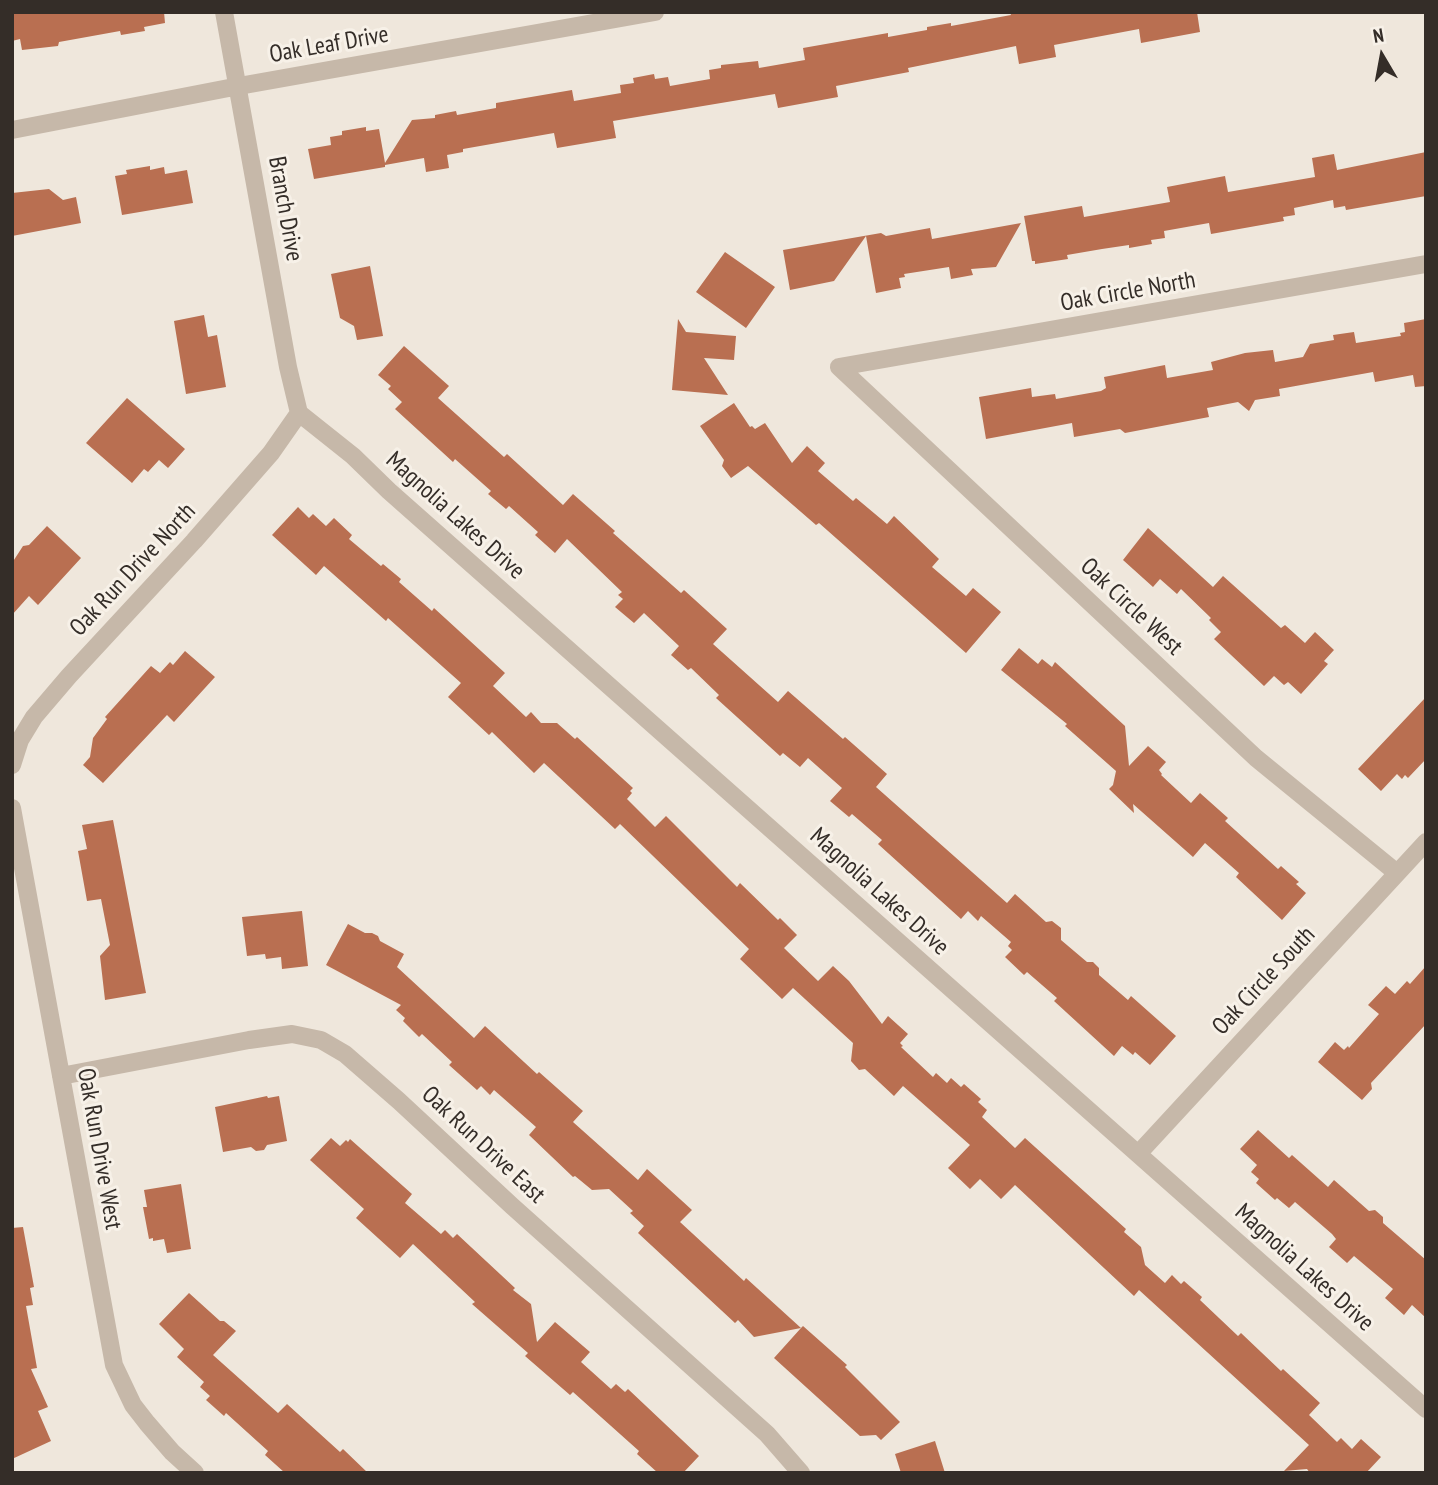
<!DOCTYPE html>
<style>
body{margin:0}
#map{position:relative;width:1438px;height:1485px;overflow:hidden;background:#efe7dc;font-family:"PT Sans Narrow",sans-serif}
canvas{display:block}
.frame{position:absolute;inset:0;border:14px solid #342d28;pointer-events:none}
.north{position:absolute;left:1347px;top:21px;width:70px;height:70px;-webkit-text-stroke:5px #f7f1e8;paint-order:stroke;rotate:350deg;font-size:19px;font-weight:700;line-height:28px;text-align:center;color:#342d28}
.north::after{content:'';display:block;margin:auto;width:24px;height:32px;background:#342d28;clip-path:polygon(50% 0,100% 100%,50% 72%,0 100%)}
</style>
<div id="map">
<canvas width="1438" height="1485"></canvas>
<div class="frame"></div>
<div class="north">N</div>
</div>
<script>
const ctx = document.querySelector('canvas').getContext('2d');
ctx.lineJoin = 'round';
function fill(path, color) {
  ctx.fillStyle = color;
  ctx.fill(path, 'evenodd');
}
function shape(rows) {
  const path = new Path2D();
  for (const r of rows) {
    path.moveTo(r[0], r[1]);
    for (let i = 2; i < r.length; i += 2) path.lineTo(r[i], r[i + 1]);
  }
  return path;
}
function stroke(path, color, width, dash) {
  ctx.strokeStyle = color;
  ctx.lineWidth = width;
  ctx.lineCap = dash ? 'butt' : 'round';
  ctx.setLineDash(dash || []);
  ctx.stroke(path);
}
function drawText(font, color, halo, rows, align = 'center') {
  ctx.font = font + ' "PT Sans Narrow",sans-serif';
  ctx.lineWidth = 6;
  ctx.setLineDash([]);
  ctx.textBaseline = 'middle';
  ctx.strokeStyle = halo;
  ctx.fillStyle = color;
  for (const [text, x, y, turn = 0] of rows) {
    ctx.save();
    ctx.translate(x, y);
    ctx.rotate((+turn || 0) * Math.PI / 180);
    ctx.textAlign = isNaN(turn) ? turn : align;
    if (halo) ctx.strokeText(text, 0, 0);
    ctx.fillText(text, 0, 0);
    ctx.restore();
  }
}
const building = shape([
 [12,12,164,12,165,23,144,27,145,31,121,35,120,31,59,42,58,46,22,50,20,39,12,41],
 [1010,12,1197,12,1200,32,1141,43,1139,29,1054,45,1056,57,1019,64,1016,46,908,68,909,72,836,86,838,97,778,108,775,94,613,121,616,138,557,148,554,133,463,149,463,152,447,155,449,168,426,172,424,158,385,165,385,167,314,179,308,149,331,145,330,137,342,135,342,131,366,127,366,131,379,129,385,163,412,120,435,118,435,115,456,111,457,115,496,108,496,103,572,90,574,101,621,93,620,85,634,83,633,78,654,74,655,79,668,77,670,86,710,79,709,70,721,68,721,65,758,61,759,68,805,60,803,48,888,33,888,37,927,30,927,27,951,23,951,26,1011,15],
 [1426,152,1426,196,1346,210,1345,206,1334,208,1333,200,1294,208,1295,215,1283,217,1284,221,1211,234,1209,223,1164,231,1165,238,1151,240,1152,244,1129,248,1129,245,1102,249,1067,255,1068,259,1035,264,1035,261,1032,261,1024,216,1082,206,1084,217,1170,202,1167,187,1225,176,1228,192,1315,177,1312,158,1334,154,1337,170],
 [150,166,150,170,164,167,165,174,187,170,193,203,122,215,115,176,127,174,126,170],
 [49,189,63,200,76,197,81,223,12,236,12,193],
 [1021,223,996,267,971,269,973,275,951,279,949,267,904,274,905,277,899,278,901,288,876,293,866,236,834,281,790,290,783,250,881,233,886,236,930,228,932,239],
 [725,252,775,287,746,328,696,292],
 [370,266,383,336,357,340,354,326,340,318,331,274],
 [204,315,208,337,217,335,226,387,186,394,174,321],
 [678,319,686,332,736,336,734,360,704,358,728,395,672,390],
 [1426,319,1426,386,1415,387,1413,375,1375,382,1373,372,1279,389,1280,396,1255,400,1249,411,1238,402,1207,408,1209,417,1125,433,1120,429,1074,437,1072,423,986,439,979,397,1031,388,1032,397,1055,394,1056,399,1101,391,1106,388,1104,377,1165,365,1167,378,1213,370,1211,362,1245,353,1273,350,1275,362,1303,357,1310,344,1334,340,1333,335,1354,332,1356,343,1401,336,1400,333,1405,332,1404,323],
 [404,346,449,386,438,398,504,457,507,454,563,505,573,494,615,531,613,533,681,593,684,590,727,629,713,644,778,702,788,691,843,739,845,737,887,774,876,787,1007,903,1015,894,1046,922,1052,921,1061,928,1061,940,1087,962,1093,962,1099,968,1099,975,1128,1000,1131,996,1176,1036,1150,1065,1135,1052,1133,1055,1122,1046,1114,1056,1054,1001,1057,998,1027,972,1024,975,1005,957,1012,950,1008,946,1011,942,981,916,978,921,968,911,961,919,878,844,882,840,852,814,849,817,830,801,842,788,808,758,800,767,783,753,780,756,716,698,719,695,691,668,688,670,671,655,679,646,644,613,634,623,615,607,623,599,618,595,622,592,567,539,555,553,535,535,538,532,509,506,506,509,488,494,491,491,455,459,453,462,395,409,402,402,388,389,391,386,378,375],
 [127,398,185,449,168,468,159,460,148,472,144,469,132,483,86,443],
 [734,403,750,427,752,426,755,429,765,423,792,463,807,446,825,463,818,471,853,501,856,498,887,524,894,516,939,559,932,567,966,596,973,588,1001,612,966,653,819,523,816,525,748,466,731,478,722,466,724,460,700,426],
 [298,507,309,518,313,514,326,526,334,518,352,535,349,539,381,566,383,564,401,579,399,582,432,611,434,608,505,673,493,686,526,717,531,712,541,723,557,723,575,739,577,737,633,788,630,791,632,793,627,799,655,827,666,816,737,887,740,883,778,920,780,918,797,935,784,948,818,981,833,966,849,981,882,1024,888,1016,908,1034,900,1043,903,1046,901,1047,933,1077,936,1073,947,1083,951,1078,961,1087,964,1084,981,1099,978,1102,987,1110,982,1117,1015,1148,1025,1138,1126,1229,1124,1232,1141,1247,1145,1265,1165,1283,1172,1275,1181,1284,1184,1281,1202,1297,1200,1300,1238,1336,1241,1333,1281,1371,1283,1369,1320,1403,1309,1415,1337,1442,1341,1438,1352,1449,1361,1439,1381,1457,1366,1473,1310,1473,1307,1469,1284,1471,1309,1445,1139,1290,1134,1296,1015,1185,1001,1199,980,1179,970,1189,948,1168,970,1145,903,1086,894,1096,865,1069,859,1070,851,1061,853,1043,793,988,782,999,740,959,749,949,620,824,615,829,544,763,534,773,492,732,489,735,448,697,461,683,388,618,386,621,324,566,316,575,272,535],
 [47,526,81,558,38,605,29,596,12,615,12,563,23,546,29,545],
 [1148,528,1213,587,1223,576,1281,628,1285,625,1305,643,1315,632,1334,650,1324,661,1328,664,1301,694,1288,682,1284,685,1274,676,1264,686,1214,639,1221,632,1209,620,1211,618,1181,589,1177,594,1160,579,1153,587,1123,560],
 [1019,648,1038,664,1042,659,1052,667,1055,662,1125,726,1129,766,1148,746,1166,762,1159,770,1162,774,1161,775,1191,803,1200,793,1228,818,1225,821,1278,869,1281,866,1299,882,1296,884,1306,893,1282,920,1236,877,1239,873,1205,843,1193,857,1133,804,1134,813,1109,789,1113,785,1116,771,1065,726,1067,724,1001,670],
 [185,651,215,677,174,722,167,715,103,783,83,765,90,757,93,738,107,719,105,717,151,666,160,673,170,662,173,665],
 [1426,697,1426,759,1408,778,1405,775,1402,779,1397,774,1381,791,1358,769],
 [113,820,146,993,105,1000,100,956,110,945,101,899,87,901,78,851,87,849,82,825],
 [302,911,308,966,282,969,281,957,266,959,265,954,247,956,242,917],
 [348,924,365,933,372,933,378,936,380,941,404,954,397,967,474,1038,485,1026,537,1074,539,1072,583,1111,573,1122,638,1180,647,1169,692,1210,680,1222,744,1281,746,1278,801,1328,803,1326,847,1365,845,1367,900,1422,881,1440,876,1435,860,1436,774,1358,801,1328,754,1337,738,1320,735,1323,638,1233,644,1226,630,1213,633,1211,609,1189,592,1190,575,1176,573,1177,529,1135,536,1127,494,1090,490,1095,481,1086,477,1090,449,1065,452,1062,422,1034,419,1037,403,1021,405,1018,396,1010,401,1005,326,965],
 [1426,966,1426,1024,1371,1083,1372,1089,1362,1100,1318,1062,1335,1042,1344,1050,1348,1046,1349,1048,1379,1014,1368,1005,1386,986,1395,994,1407,981,1410,984],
 [267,1096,268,1098,279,1096,287,1141,267,1145,264,1150,256,1151,251,1147,223,1152,215,1107],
 [1258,1130,1289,1158,1292,1155,1328,1187,1334,1180,1369,1211,1375,1210,1383,1217,1383,1223,1426,1260,1426,1318,1412,1305,1404,1315,1385,1298,1393,1289,1354,1256,1347,1263,1329,1247,1336,1239,1332,1234,1295,1202,1289,1208,1277,1198,1275,1200,1256,1183,1259,1179,1251,1172,1257,1165,1240,1149],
 [331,1138,340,1146,346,1140,348,1142,350,1139,412,1194,405,1203,441,1234,445,1230,453,1238,457,1234,515,1288,513,1290,531,1304,537,1342,555,1322,590,1352,581,1362,611,1389,616,1384,625,1392,628,1389,699,1456,683,1473,658,1473,637,1454,639,1451,573,1392,570,1395,525,1356,528,1353,472,1304,475,1302,413,1244,400,1258,356,1218,364,1209,310,1160],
 [181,1184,191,1249,167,1253,164,1239,153,1241,153,1238,149,1239,143,1207,147,1207,144,1190],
 [23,1227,34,1287,30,1288,33,1305,26,1306,37,1368,31,1369,48,1407,38,1411,51,1441,12,1459,12,1228],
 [189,1293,220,1321,224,1321,236,1331,213,1355,278,1413,287,1404,340,1452,343,1449,368,1473,285,1473,265,1455,268,1451,226,1413,224,1416,206,1400,210,1396,200,1387,204,1382,177,1357,184,1349,159,1324],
 [935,1441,945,1473,901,1473,895,1454]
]);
const minor = shape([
 [224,12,288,367,299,413],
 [12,130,239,86,655,12],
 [839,367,1256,758,1397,873],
 [839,367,1426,264],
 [299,413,353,456,389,491,1426,1409],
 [12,765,20,740,34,717,69,676,194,541,271,453,299,413],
 [12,808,114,1365,133,1405,147,1423,172,1452,195,1473],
 [61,1076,249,1040,292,1034,321,1040,345,1054,399,1101,512,1206,767,1434,801,1473],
 [1138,1154,1426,842]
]);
const streetNames = [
 ["Oak Leaf Drive",329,45,-10],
 ["Branch Drive",285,209,80],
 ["Oak Circle North",1128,292,-10],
 ["Magnolia Lakes Drive",455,516,42],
 ["Oak Run Drive North",133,570,-47],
 ["Oak Circle West",1131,607,43],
 ["Magnolia Lakes Drive",879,892,42],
 ["Oak Circle South",1264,981,-47],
 ["Oak Run Drive East",483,1145,43],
 ["Oak Run Drive West",99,1149,80],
 ["Magnolia Lakes Drive",1304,1268,42]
];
fill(building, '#b96f51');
stroke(minor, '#c6b8a9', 18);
drawText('24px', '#342d28', '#f7f1e8', streetNames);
</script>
